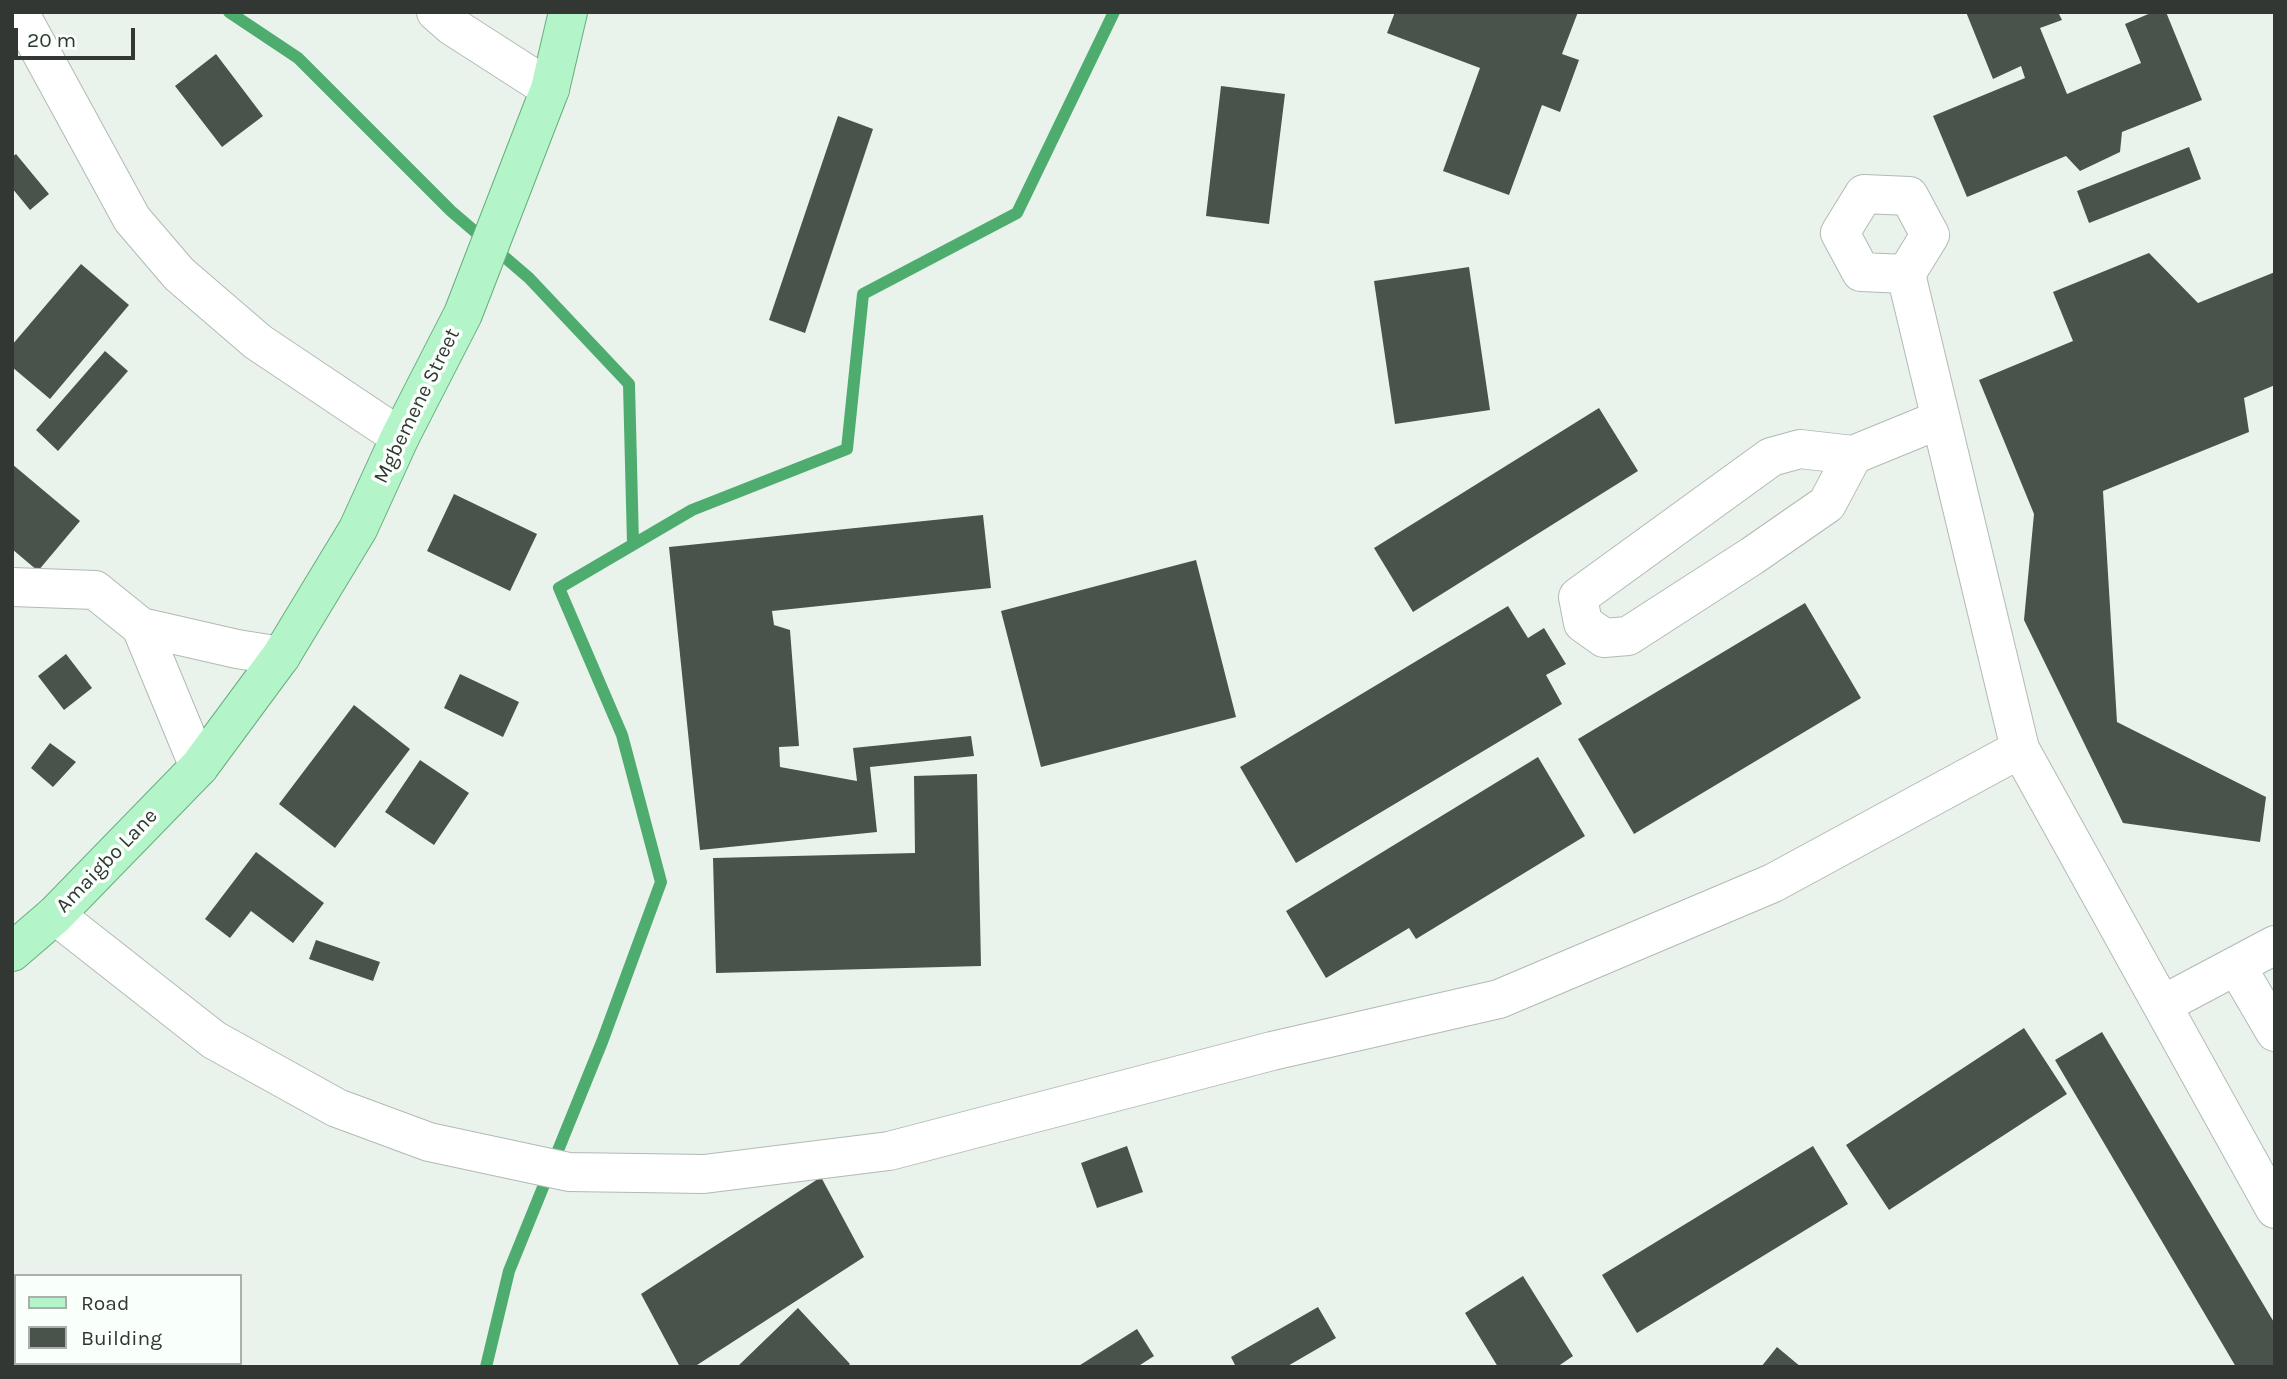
<!DOCTYPE html>
<style>
body{margin:0}
#map{position:relative;width:2287px;height:1379px;overflow:hidden;background:#e9f3eb;font-family:Karla,sans-serif}
canvas{display:block}
.frame{position:absolute;inset:0;border:14px solid #333734;pointer-events:none}
.legend{position:absolute;left:14px;top:1274px;width:228px;height:91px;box-sizing:border-box;background:#f9fffa;border:2px solid #aaafab;margin:0;padding:9px 12px;list-style:none;font-size:21px;color:#333734}
.legend li{display:flex;align-items:center;gap:14px;height:35px}
.legend b{width:35px;border:2px solid #aaafab}
.scale{position:absolute;left:14px;top:28px;width:121px;height:32px;box-sizing:border-box;border:4px solid #333734;border-top:0;padding-left:9px;font-size:21px;line-height:24px;white-space:nowrap;color:#333734;-webkit-text-stroke:5px #f9fffa;paint-order:stroke}
</style>
<div id="map">
<canvas width="2287" height="1379"></canvas>
<div class="frame"></div>
<ul class="legend">
<li><b style="height:9px;background:#b3f5c8"></b>Road</li>
<li><b style="height:19px;background:#4a524c"></b>Building</li>
</ul>
<div class="scale">20 m</div>
</div>
<script>
const ctx = document.querySelector('canvas').getContext('2d');
ctx.lineJoin = 'round';
function shape(rows) {
  const path = new Path2D();
  for (const r of rows) {
    path.moveTo(r[0], r[1]);
    for (let i = 2; i < r.length; i += 2) path.lineTo(r[i], r[i + 1]);
  }
  return path;
}
function stroke(path, color, width, dash) {
  ctx.strokeStyle = color;
  ctx.lineWidth = width;
  ctx.lineCap = dash ? 'butt' : 'round';
  ctx.setLineDash(dash || []);
  ctx.stroke(path);
}
function fill(path, color) {
  ctx.fillStyle = color;
  ctx.fill(path, 'evenodd');
}
function drawText(font, color, halo, rows, align = 'center') {
  ctx.font = font + ' Karla,sans-serif';
  ctx.lineWidth = 7;
  ctx.setLineDash([]);
  ctx.textBaseline = 'middle';
  ctx.strokeStyle = halo;
  ctx.fillStyle = color;
  for (const [text, x, y, turn = 0] of rows) {
    ctx.save();
    ctx.translate(x, y);
    ctx.rotate((+turn || 0) * Math.PI / 180);
    ctx.textAlign = isNaN(turn) ? turn : align;
    if (halo) ctx.strokeText(text, 0, 0);
    ctx.fillText(text, 0, 0);
    ctx.restore();
  }
}
const stream = shape([
 [229,12,298,58,451,211,529,278,629,384,633,544],
 [486,1367,509,1271,602,1042,661,882,622,735,559,588,692,510,847,449,863,294,1017,213,1114,12]
]);
const building = shape([
 [1395,12,1578,12,1562,54,1579,60,1560,112,1542,105,1509,195,1443,171,1480,68,1387,33],
 [1966,12,2058,12,2062,20,2040,28,2067,94,2141,63,2125,24,2153,12,2166,12,2202,100,2122,132,2120,152,2080,171,2066,156,1967,197,1933,116,2025,78,2021,66,1993,79],
 [216,54,263,116,222,147,175,86],
 [1221,86,1285,94,1269,224,1206,216],
 [838,116,873,129,805,333,769,320],
 [2189,147,2201,179,2089,223,2077,191],
 [16,154,49,194,30,210,12,188,12,157],
 [2149,253,2198,303,2275,272,2275,385,2244,398,2249,432,2103,491,2117,722,2266,797,2260,842,2123,823,2024,620,2034,514,1979,380,2073,341,2053,292],
 [81,264,129,305,50,399,12,367,12,345],
 [1469,267,1490,410,1395,424,1374,281],
 [105,351,128,371,58,451,36,430],
 [1599,408,1638,471,1413,612,1374,548],
 [12,464,80,521,38,571,12,549],
 [454,494,537,534,510,591,427,551],
 [983,515,991,588,772,611,774,625,790,630,799,746,779,747,780,767,857,781,853,748,971,736,974,756,870,767,877,832,700,850,669,547],
 [1196,560,1236,717,1041,767,1001,611],
 [1805,603,1861,698,1634,834,1578,739],
 [1508,606,1528,638,1544,628,1566,664,1546,675,1562,704,1296,863,1240,767],
 [66,654,92,688,64,710,38,676],
 [460,674,519,702,503,737,444,708],
 [354,705,410,749,335,848,279,804],
 [50,743,76,762,53,787,31,768],
 [1538,757,1585,836,1416,939,1409,928,1326,978,1286,911],
 [420,760,469,793,434,845,385,812],
 [977,774,981,966,716,973,713,858,915,853,914,776],
 [256,852,324,903,293,943,251,911,230,938,205,919],
 [316,940,380,962,373,981,309,959],
 [2024,1028,2067,1094,1889,1210,1846,1145],
 [2102,1032,2275,1324,2275,1367,2236,1367,2055,1060],
 [1127,1146,1143,1192,1097,1208,1081,1163],
 [1813,1146,1848,1204,1637,1333,1602,1275],
 [821,1177,864,1257,694,1367,680,1367,641,1294],
 [1523,1276,1573,1356,1557,1367,1498,1367,1465,1313],
 [1318,1307,1336,1338,1286,1367,1236,1367,1231,1357],
 [798,1308,850,1364,847,1367,737,1367],
 [1137,1329,1154,1356,1137,1367,1077,1367],
 [1777,1347,1801,1367,1761,1367]
]);
const minor = shape([
 [19,12,132,219,179,274,258,342,400,437],
 [436,12,452,26,550,89],
 [1864,194,1909,196,1930,235,1906,274,1861,272,1840,233,1864,194],
 [1906,274,2020,749,2275,1209],
 [1853,455,1827,504,1752,556,1628,636,1604,638,1583,623,1578,597,1771,457,1800,449,1853,455,1941,419],
 [12,587,95,590,141,627,237,649,281,656],
 [141,627,199,767],
 [55,915,214,1040,337,1108,429,1142,569,1172,704,1174,889,1151,1272,1051,1499,999,1773,883,2020,749],
 [2237,967,2275,1032],
 [2162,1005,2275,945]
]);
const major = shape([
 [12,952,55,915,199,767,281,656,358,529,400,437,463,314,550,89,568,12]
]);
const streetNames = [
 ["Mgbemene Street",417,406,-64],
 ["Amaigbo Lane",107,861,-46]
];
stroke(stream, '#4fac6f', 12);
fill(building, '#4a524c');
stroke(minor, '#b1bab3', 40);
stroke(major, '#66ae7c', 40);
stroke(minor, '#fff', 38);
stroke(major, '#b3f5c8', 38);
drawText('21px', '#333734', '#f9fffa', streetNames);
</script>
